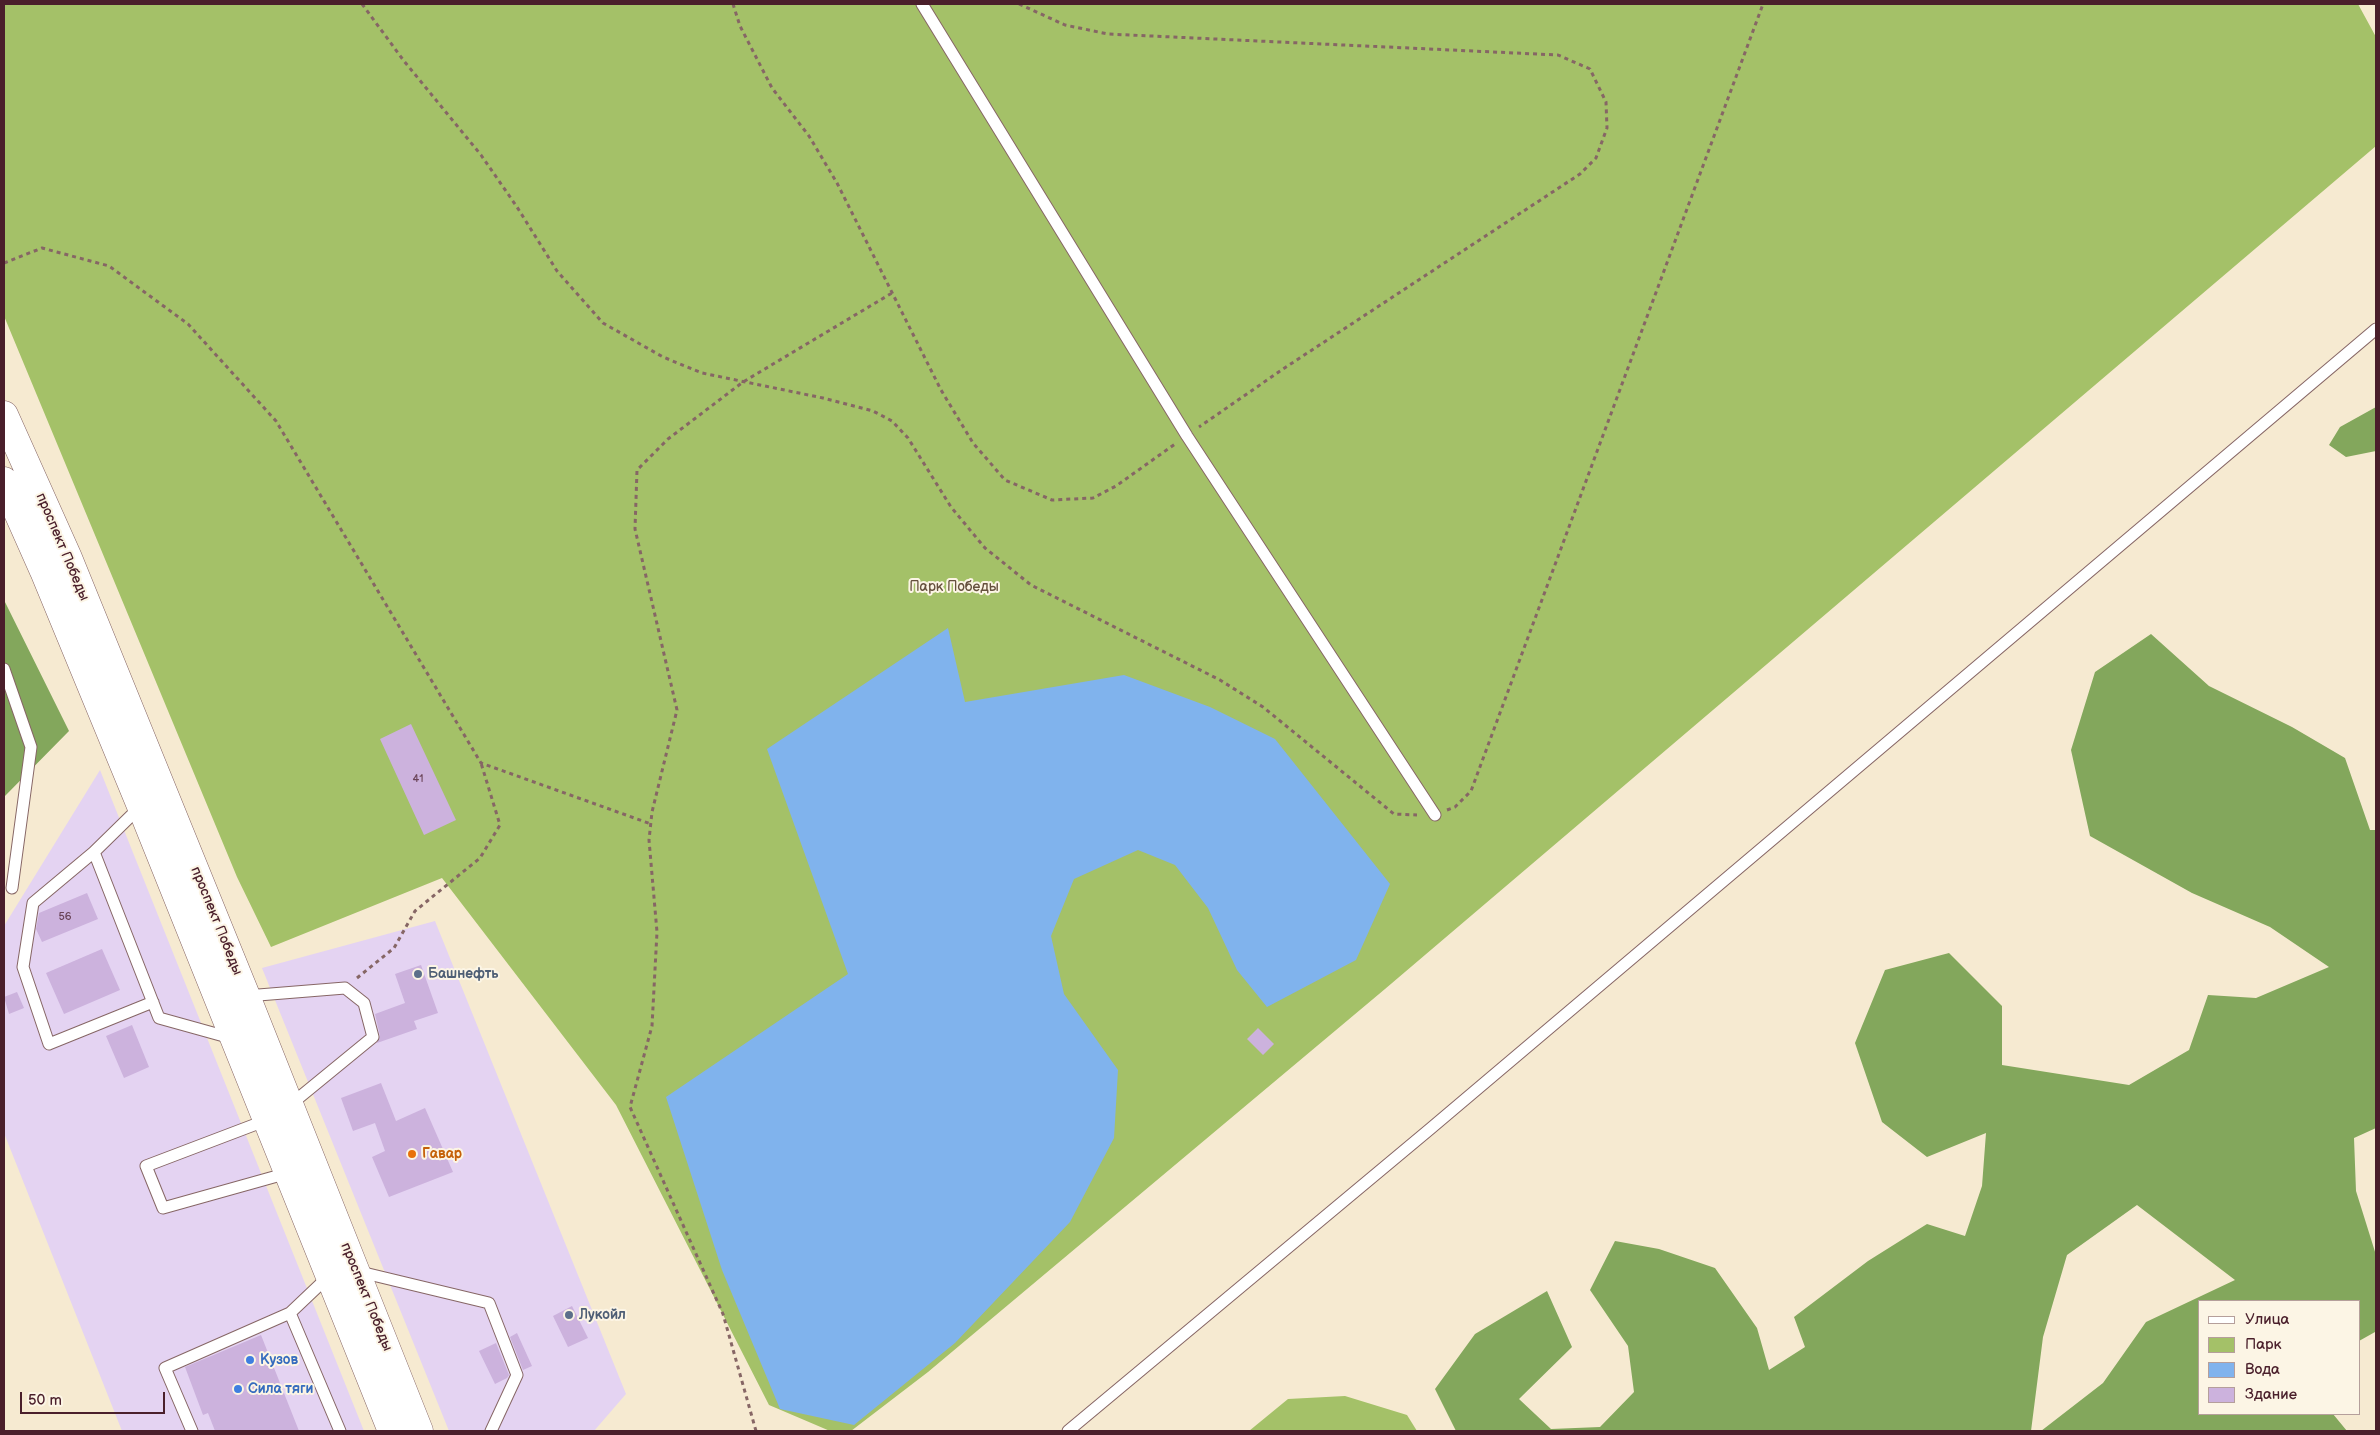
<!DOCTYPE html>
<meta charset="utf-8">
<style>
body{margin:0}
#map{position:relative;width:2380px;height:1435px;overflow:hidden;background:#f6ead1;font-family:"Balsamiq Sans",sans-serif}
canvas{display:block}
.frame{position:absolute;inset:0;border:5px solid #4a1f2b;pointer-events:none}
.legend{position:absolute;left:2198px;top:1300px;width:162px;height:115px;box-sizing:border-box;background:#fcf5e5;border:1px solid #b59f9b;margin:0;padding:6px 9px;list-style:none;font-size:15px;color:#4a1f2b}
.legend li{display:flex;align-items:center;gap:10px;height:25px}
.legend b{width:25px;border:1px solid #b59f9b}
.scale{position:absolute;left:20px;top:1392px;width:145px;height:22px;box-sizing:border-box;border:2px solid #4a1f2b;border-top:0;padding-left:6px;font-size:15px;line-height:18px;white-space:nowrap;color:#4a1f2b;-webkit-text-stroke:4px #fcf5e5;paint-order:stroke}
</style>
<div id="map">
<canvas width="2380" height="1435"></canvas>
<div class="frame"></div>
<ul class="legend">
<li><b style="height:6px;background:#fff"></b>Улица</li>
<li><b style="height:14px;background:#a4c168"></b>Парк</li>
<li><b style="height:14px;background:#80b3ed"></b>Вода</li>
<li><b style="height:14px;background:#ccb2dd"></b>Здание</li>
</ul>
<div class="scale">50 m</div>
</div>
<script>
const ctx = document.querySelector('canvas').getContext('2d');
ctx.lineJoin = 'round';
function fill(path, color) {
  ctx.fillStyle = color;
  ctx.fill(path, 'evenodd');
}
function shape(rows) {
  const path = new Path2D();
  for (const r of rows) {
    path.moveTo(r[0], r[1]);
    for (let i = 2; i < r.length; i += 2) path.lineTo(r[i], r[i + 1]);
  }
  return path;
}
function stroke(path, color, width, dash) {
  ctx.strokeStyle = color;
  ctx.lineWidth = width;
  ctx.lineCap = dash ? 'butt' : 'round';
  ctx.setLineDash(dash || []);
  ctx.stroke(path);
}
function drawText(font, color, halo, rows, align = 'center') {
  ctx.font = font + ' "Balsamiq Sans",sans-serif';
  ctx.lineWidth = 4;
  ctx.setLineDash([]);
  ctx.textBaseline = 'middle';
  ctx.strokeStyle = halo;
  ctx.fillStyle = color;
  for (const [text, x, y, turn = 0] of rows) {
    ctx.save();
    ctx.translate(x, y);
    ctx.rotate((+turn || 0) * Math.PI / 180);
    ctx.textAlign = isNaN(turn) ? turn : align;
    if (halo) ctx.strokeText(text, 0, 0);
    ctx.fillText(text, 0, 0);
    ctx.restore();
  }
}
const built = shape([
 [100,770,364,1431,122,1431,4,1133,4,926],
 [435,921,626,1394,594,1431,449,1431,262,968]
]);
const green = shape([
 [4,4,2358,4,2376,37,2376,146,1385,989,928,1372,851,1431,830,1431,769,1405,616,1105,442,878,271,947,237,877,4,316],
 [1345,1396,1407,1415,1417,1431,1249,1431,1288,1399]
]);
const forest = shape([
 [2376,407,2376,451,2346,457,2329,445,2340,427],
 [4,600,69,731,4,797],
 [2151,634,2209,686,2292,727,2345,758,2370,830,2376,830,2376,1128,2354,1138,2356,1191,2376,1255,2375,1332,2359,1341,2359,1301,2199,1301,2199,1414,2333,1414,2347,1431,2041,1431,2103,1383,2146,1322,2235,1280,2137,1205,2067,1255,2043,1337,2031,1431,1456,1431,1435,1389,1475,1334,1547,1291,1572,1347,1519,1399,1551,1429,1600,1427,1634,1392,1628,1346,1590,1290,1615,1241,1659,1249,1715,1268,1757,1328,1769,1370,1805,1347,1794,1317,1868,1261,1927,1224,1965,1236,1982,1186,1986,1133,1927,1157,1882,1122,1855,1043,1885,970,1949,953,2002,1006,2002,1065,2129,1085,2189,1050,2208,995,2256,998,2329,967,2270,927,2192,893,2090,836,2071,750,2095,672]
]);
const water = shape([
 [948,628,965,702,1124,675,1210,707,1275,739,1390,884,1356,960,1267,1007,1237,970,1208,908,1175,865,1138,850,1074,879,1051,936,1064,994,1118,1070,1114,1138,1070,1222,955,1343,854,1425,780,1409,722,1270,666,1097,848,974,767,749]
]);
const building = shape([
 [411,724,456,820,424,835,380,739],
 [87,893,98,919,42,942,36,929,39,913],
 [102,949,120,990,64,1014,46,973],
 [421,965,438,1013,414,1021,417,1029,377,1043,380,1036,375,1014,405,1003,395,974],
 [17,992,24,1008,9,1014,4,997],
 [132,1025,149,1067,124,1078,106,1036],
 [1258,1028,1274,1044,1263,1055,1247,1039],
 [381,1083,396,1121,425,1108,453,1172,389,1197,372,1157,385,1151,375,1123,353,1131,341,1098],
 [572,1306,588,1338,568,1347,553,1316],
 [517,1333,532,1366,523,1370,510,1337],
 [261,1335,299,1431,215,1431,208,1413,203,1415,185,1367],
 [496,1343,509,1375,507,1378,495,1384,479,1351]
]);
const path = shape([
 [362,4,404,61,481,155,517,207,557,271,603,323,663,357,702,373,823,398,873,411,892,421,908,438,951,507,985,548,1031,585,1220,680,1263,707,1394,814,1417,815],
 [733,4,740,26,772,88,809,136,837,183,941,390,973,443,1005,480,1052,500,1093,498,1116,486,1175,444],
 [1019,4,1065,25,1108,34,1558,55,1590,69,1606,102,1607,128,1596,158,1580,174,1283,369,1199,427],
 [4,263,42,248,109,266,188,324,276,421,481,763,651,824],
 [1447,810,1455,807,1471,791,1763,4],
 [357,978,394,948,415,911,480,858,500,825,481,763],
 [756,1431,723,1314,630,1107,652,1026,657,932,649,840,652,812,677,710,635,529,637,470,668,439,743,382,892,293]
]);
const lane = shape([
 [922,4,1187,436,1435,815],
 [4,669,31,747,12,888],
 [141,806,94,852,159,1018,231,1038],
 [94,852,33,903,23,967,49,1044,153,1002],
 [246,996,345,988,364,1003,373,1037,290,1105],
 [267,1120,146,1166,163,1208,288,1173],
 [356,1271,489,1303,517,1375,491,1431],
 [329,1276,290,1313,340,1431],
 [192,1431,165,1368,290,1313],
 [1068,1431,1430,1129,2376,329]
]);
const primary = shape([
 [4,415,68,558,246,996,419,1431],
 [4,481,44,571,141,806,392,1431]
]);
const markers = [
 [418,974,5,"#5c6f8a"],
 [412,1154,5,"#e8710a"],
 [569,1315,5,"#5c6f8a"],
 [250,1360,5,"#3f7fe0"],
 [238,1389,5,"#3f7fe0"]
];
const numberNames = [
 ["41",418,779],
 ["56",65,917]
];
const streetNames = [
 ["проспект Победы",62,547,67],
 ["проспект Победы",216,921,68],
 ["проспект Победы",366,1297,68]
];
const parkNames = [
 ["Парк Победы",954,587]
];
const serviceNames = [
 ["Башнефть",428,974],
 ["Лукойл",579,1315]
];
const foodNames = [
 ["Гавар",422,1154]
];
const shopNames = [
 ["Кузов",260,1360],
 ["Сила тяги",248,1389]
];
fill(built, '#e4d3f2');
fill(green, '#a4c168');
fill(forest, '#83a75c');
fill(water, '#80b3ed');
fill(building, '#ccb2dd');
stroke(lane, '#866665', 13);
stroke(primary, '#866665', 29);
stroke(path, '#866665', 3, [4, 4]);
stroke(lane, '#fff', 11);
stroke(primary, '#fff', 28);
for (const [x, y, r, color] of markers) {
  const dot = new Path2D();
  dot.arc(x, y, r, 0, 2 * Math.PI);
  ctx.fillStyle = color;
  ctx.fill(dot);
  stroke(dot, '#fcf5e5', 2);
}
drawText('11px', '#6a4458', null, numberNames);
drawText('14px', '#4a1f2b', '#fcf5e5', streetNames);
drawText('14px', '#65503d', '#fcf5e5', parkNames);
drawText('bold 14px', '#4e5e75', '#fcf5e5', serviceNames, 'left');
drawText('bold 14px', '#c56008', '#fcf5e5', foodNames, 'left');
drawText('bold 14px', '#366cbe', '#fcf5e5', shopNames, 'left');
</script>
